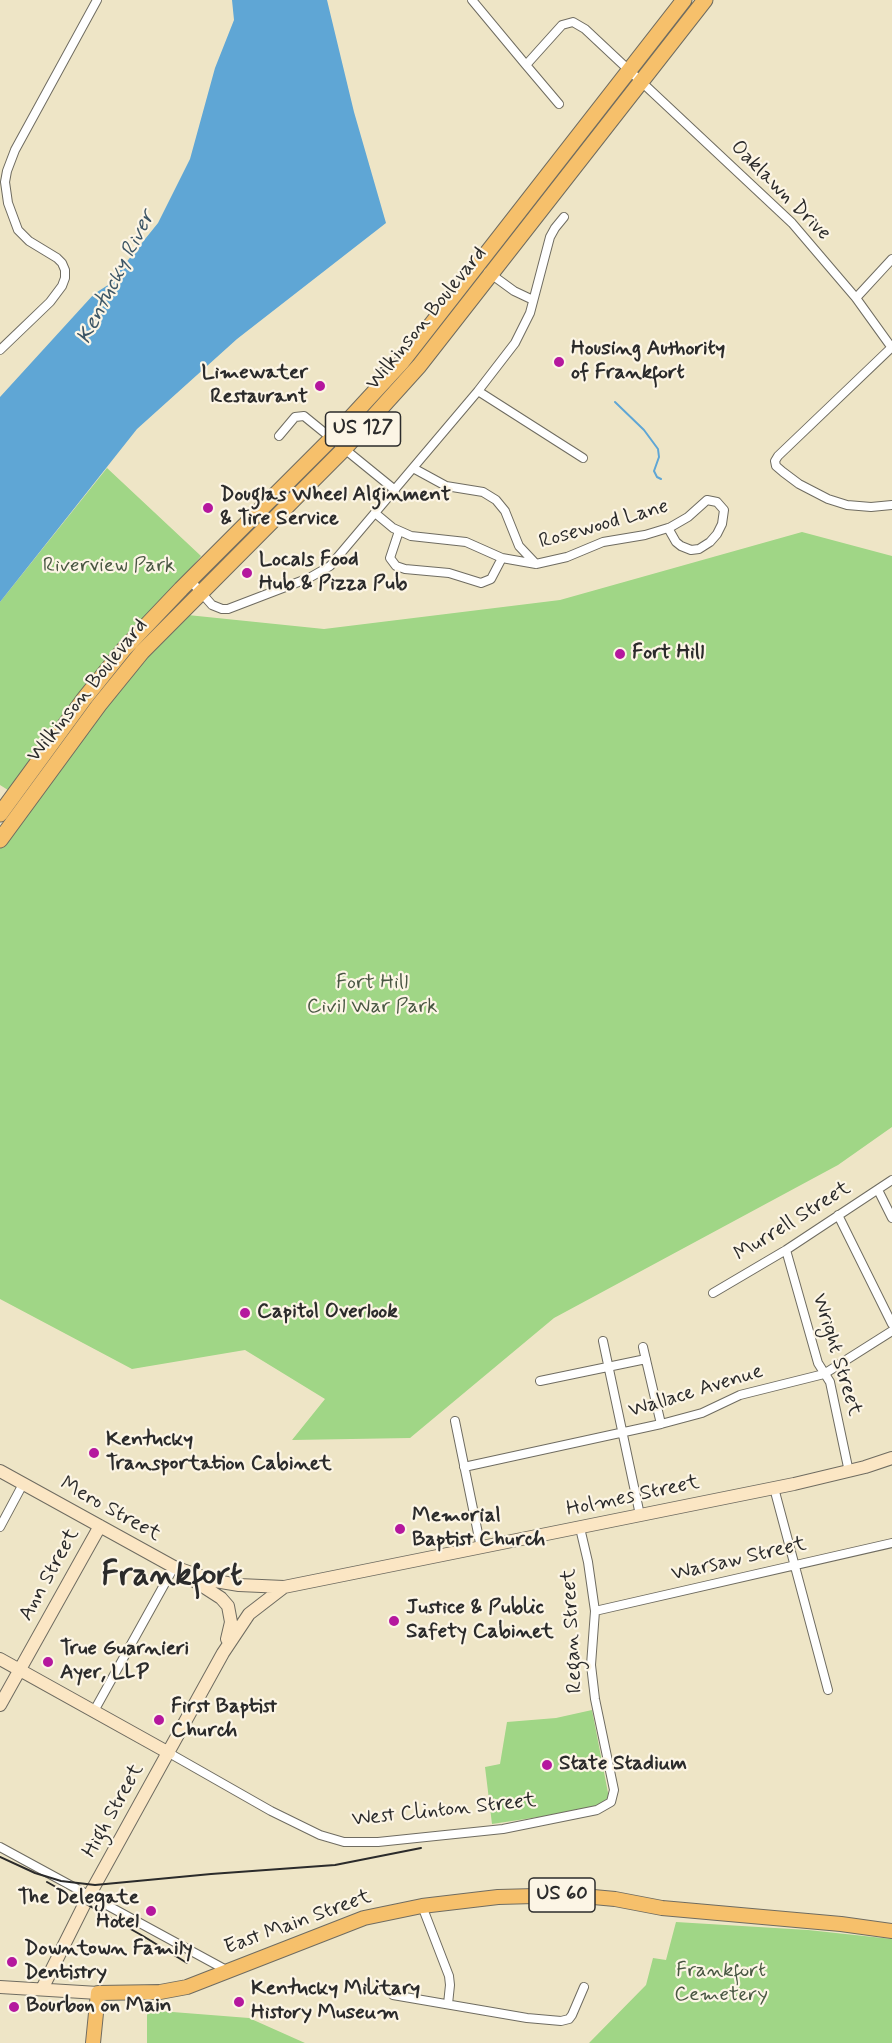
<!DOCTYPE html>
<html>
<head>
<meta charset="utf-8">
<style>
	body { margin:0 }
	canvas { display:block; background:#eee5c6 }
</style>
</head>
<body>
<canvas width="892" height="2043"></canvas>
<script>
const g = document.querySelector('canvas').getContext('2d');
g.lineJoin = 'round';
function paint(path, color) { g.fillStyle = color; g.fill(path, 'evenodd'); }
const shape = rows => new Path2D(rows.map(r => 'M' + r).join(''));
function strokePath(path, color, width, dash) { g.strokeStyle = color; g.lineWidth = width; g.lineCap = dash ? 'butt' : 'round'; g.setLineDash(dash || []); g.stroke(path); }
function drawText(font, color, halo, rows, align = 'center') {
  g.font = font + ' Mynerve,sans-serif'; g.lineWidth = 4.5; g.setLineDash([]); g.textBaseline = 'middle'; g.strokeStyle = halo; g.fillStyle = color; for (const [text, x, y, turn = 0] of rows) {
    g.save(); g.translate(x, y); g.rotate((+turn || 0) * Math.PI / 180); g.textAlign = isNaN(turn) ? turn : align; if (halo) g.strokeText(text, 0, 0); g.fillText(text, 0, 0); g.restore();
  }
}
const green = shape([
	[107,468,201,556,8,790,0,785,0,602],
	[802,532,892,556,892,1127,838,1165,554,1318,410,1438,292,1440,325,1399,245,1350,132,1369,0,1299,0,848,107,695,178,614,324,629,560,600],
	[592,1710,609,1798,596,1806,565,1813,492,1824,485,1767,500,1764,507,1722,556,1718],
	[676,1922,808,1930,892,1939,892,2043,589,2043,646,1985,653,1958,666,1960],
	[147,2010,249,2018,305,2043,147,2043]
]);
const water = shape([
	[232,0,327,0,354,112,386,223,237,339,137,429,0,602,0,397,94,294,108,285,158,223,190,159,215,68,234,20]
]);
const stream = shape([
	[615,402,644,430,658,449,659,457,654,471,657,477,661,479]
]);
const street = shape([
	[472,0,526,65,562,25,573,22,585,29,792,223,856,298,892,348],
	[526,65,559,104],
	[488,272,514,291,533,300],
	[856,298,892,259],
	[891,348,778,456,775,461,776,466,783,472,799,484,828,499,847,505,871,507,892,505],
	[0,350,50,302,62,286,65,278,65,270,62,263,57,258,29,241,18,230,8,203,5,182,7,171,15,150,97,0],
	[478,391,583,458],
	[279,436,295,417,304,416,395,490],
	[413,468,446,486,483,492,496,500,505,511,519,546,536,564],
	[375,513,393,528,411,536,466,542,502,558,536,564,567,557,603,542,645,535,655,532,668,528,669,528,688,517,707,500,717,502,724,510,722,524,717,534,710,542,699,549,691,550,681,546,676,542,668,528],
	[399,531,390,558,396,566,405,569,449,573,481,583,491,579,502,558],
	[190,580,212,605,222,609,228,609,309,578,330,566,478,391,515,343,530,313,550,237,555,228,564,217],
	[878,1190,892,1218],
	[838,1215,892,1324],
	[786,1250,818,1363,830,1382,849,1472],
	[713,1293,786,1250,892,1180],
	[603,1341,640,1515],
	[643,1347,661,1424],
	[540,1381,646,1359],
	[455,1421,481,1548],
	[464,1467,661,1424,702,1413,740,1395,824,1374,892,1331],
	[774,1488,828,1690],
	[0,1527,23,1484],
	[595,1611,892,1543],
	[94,1711,174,1567],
	[169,1753,271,1811,320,1835,344,1842,378,1842,503,1829,597,1810,611,1802,614,1790,595,1699,591,1665,595,1611,588,1562,580,1528],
	[0,1847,228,1971],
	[422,1906,449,1976,450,1985,448,2004],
	[393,1995,527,2018,561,2021,569,2019,572,2015,584,1987]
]);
const secondary = shape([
	[0,1471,174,1567,215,1581,239,1585,284,1587,794,1484,865,1467,892,1458],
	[190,1578,221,1598,228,1606,231,1622,227,1639],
	[0,1659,169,1753],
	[0,1705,100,1526],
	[0,1987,98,1993],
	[42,1989,85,1903,223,1653,249,1614,284,1587]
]);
const primary = shape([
	[93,2043,98,1993,160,1992,187,1987,364,1918,422,1906,498,1897,572,1895,615,1899,662,1908,841,1924,892,1931]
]);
const highway = shape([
	[0,814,84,699,124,649,181,589,332,438,402,362,684,0],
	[0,840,99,705,142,652,345,448,419,366,705,0]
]);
const rail = shape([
	[0,1857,35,1873,61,1881,95,1885,211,1874,335,1865,421,1848],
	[47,1882,143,1936,187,1963]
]);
const markers = [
	[559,362,6,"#b5179e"],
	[320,386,6,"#b5179e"],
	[208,508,6,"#b5179e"],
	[247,573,6,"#b5179e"],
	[620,654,6,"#b5179e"],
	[245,1313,6,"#b5179e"],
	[94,1453,6,"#b5179e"],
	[400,1529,6,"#b5179e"],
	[394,1621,6,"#b5179e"],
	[48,1662,6,"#b5179e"],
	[159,1720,6,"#b5179e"],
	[547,1765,6,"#b5179e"],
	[151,1911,6,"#b5179e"],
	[12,1962,6,"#b5179e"],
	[239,2002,6,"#b5179e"],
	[14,2007,6,"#b5179e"]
];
const shields = [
	[363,429,75],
	[562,1895,66]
];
const shieldNames = [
	["US 127",363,429],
	["US 60",562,1895]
];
const streetNames = [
	["Oaklawn Drive",780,191,45],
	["Wilkinson Boulevard",427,319,-51],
	["Rosewood Lane",604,525,-16],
	["Wilkinson Boulevard",88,691,-51],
	["Murrell Street",793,1222,-32],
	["Wright Street",836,1355,73],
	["Wallace Avenue",696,1392,-17],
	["Holmes Street",633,1497,-12],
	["Mero Street",110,1510,29],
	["Warsaw Street",739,1560,-13],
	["Ann Street",50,1575,-61],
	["Regan Street",573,1631,-93],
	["High Street",114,1811,-61],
	["West Clinton Street",444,1811,-6],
	["East Main Street",298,1923,-20]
];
const poiNames = [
	["Housing Authority",571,350],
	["of Frankfort",571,374],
	["Limewater",308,374,"right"],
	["Restaurant",308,398,"right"],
	["Douglas Wheel Alginment",220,496],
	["& Tire Service",220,520],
	["Locals Food",259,561],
	["Hub & Pizza Pub",259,585],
	["Fort Hill",632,654],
	["Capitol Overlook",257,1313],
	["Kentucky",106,1441],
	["Transportation Cabinet",106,1465],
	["Memorial",412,1517],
	["Baptist Church",412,1541],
	["Justice & Public",406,1609],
	["Safety Cabinet",406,1633],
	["True Guarnieri",60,1650],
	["Ayer, LLP",60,1674],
	["First Baptist",171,1708],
	["Church",171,1732],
	["State Stadium",559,1765],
	["The Delegate",139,1899,"right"],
	["Hotel",139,1923,"right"],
	["Downtown Family",24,1950],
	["Dentistry",24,1974],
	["Kentucky Military",251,1990],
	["History Museum",251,2014],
	["Bourbon on Main",26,2007]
];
const parkNames = [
	["Riverview Park",109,567],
	["Fort Hill",372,984],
	["Civil War Park",372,1008],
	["Frankfort",721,1972],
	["Cemetery",721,1996]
];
const waterNames = [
	["Kentucky River",117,278,-63]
];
const townNames = [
	["Frankfort",172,1577]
];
paint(green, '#a0d686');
paint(water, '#5fa6d5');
strokePath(stream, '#5fa6d5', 2);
strokePath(street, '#6f6c61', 10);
strokePath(secondary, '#6f6c61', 14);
strokePath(primary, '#6f6c61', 16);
strokePath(highway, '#6f6c61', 17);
strokePath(street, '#fff', 8);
strokePath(secondary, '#fbe6c4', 12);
strokePath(primary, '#f6c06b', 14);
strokePath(highway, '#f6c06b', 15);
strokePath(rail, '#2b2b2b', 2);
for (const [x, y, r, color] of markers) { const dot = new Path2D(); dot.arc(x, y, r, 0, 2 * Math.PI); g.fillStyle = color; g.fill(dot); strokePath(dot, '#fcf5e5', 2); }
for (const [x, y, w] of shields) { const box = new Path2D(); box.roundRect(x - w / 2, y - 17, w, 34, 4.5); g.fillStyle = '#fcf5e5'; g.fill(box); strokePath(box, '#2b2b2b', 1.5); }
drawText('bold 20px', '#2b2b2b', null, shieldNames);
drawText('21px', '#2b2b2b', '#fcf5e5', streetNames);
drawText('bold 21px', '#2b2b2b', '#fcf5e5', poiNames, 'left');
drawText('21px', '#485642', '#fcf5e5', parkNames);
drawText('italic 22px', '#3d5666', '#fcf5e5', waterNames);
drawText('bold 33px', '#2b2b2b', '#fcf5e5', townNames);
</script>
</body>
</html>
